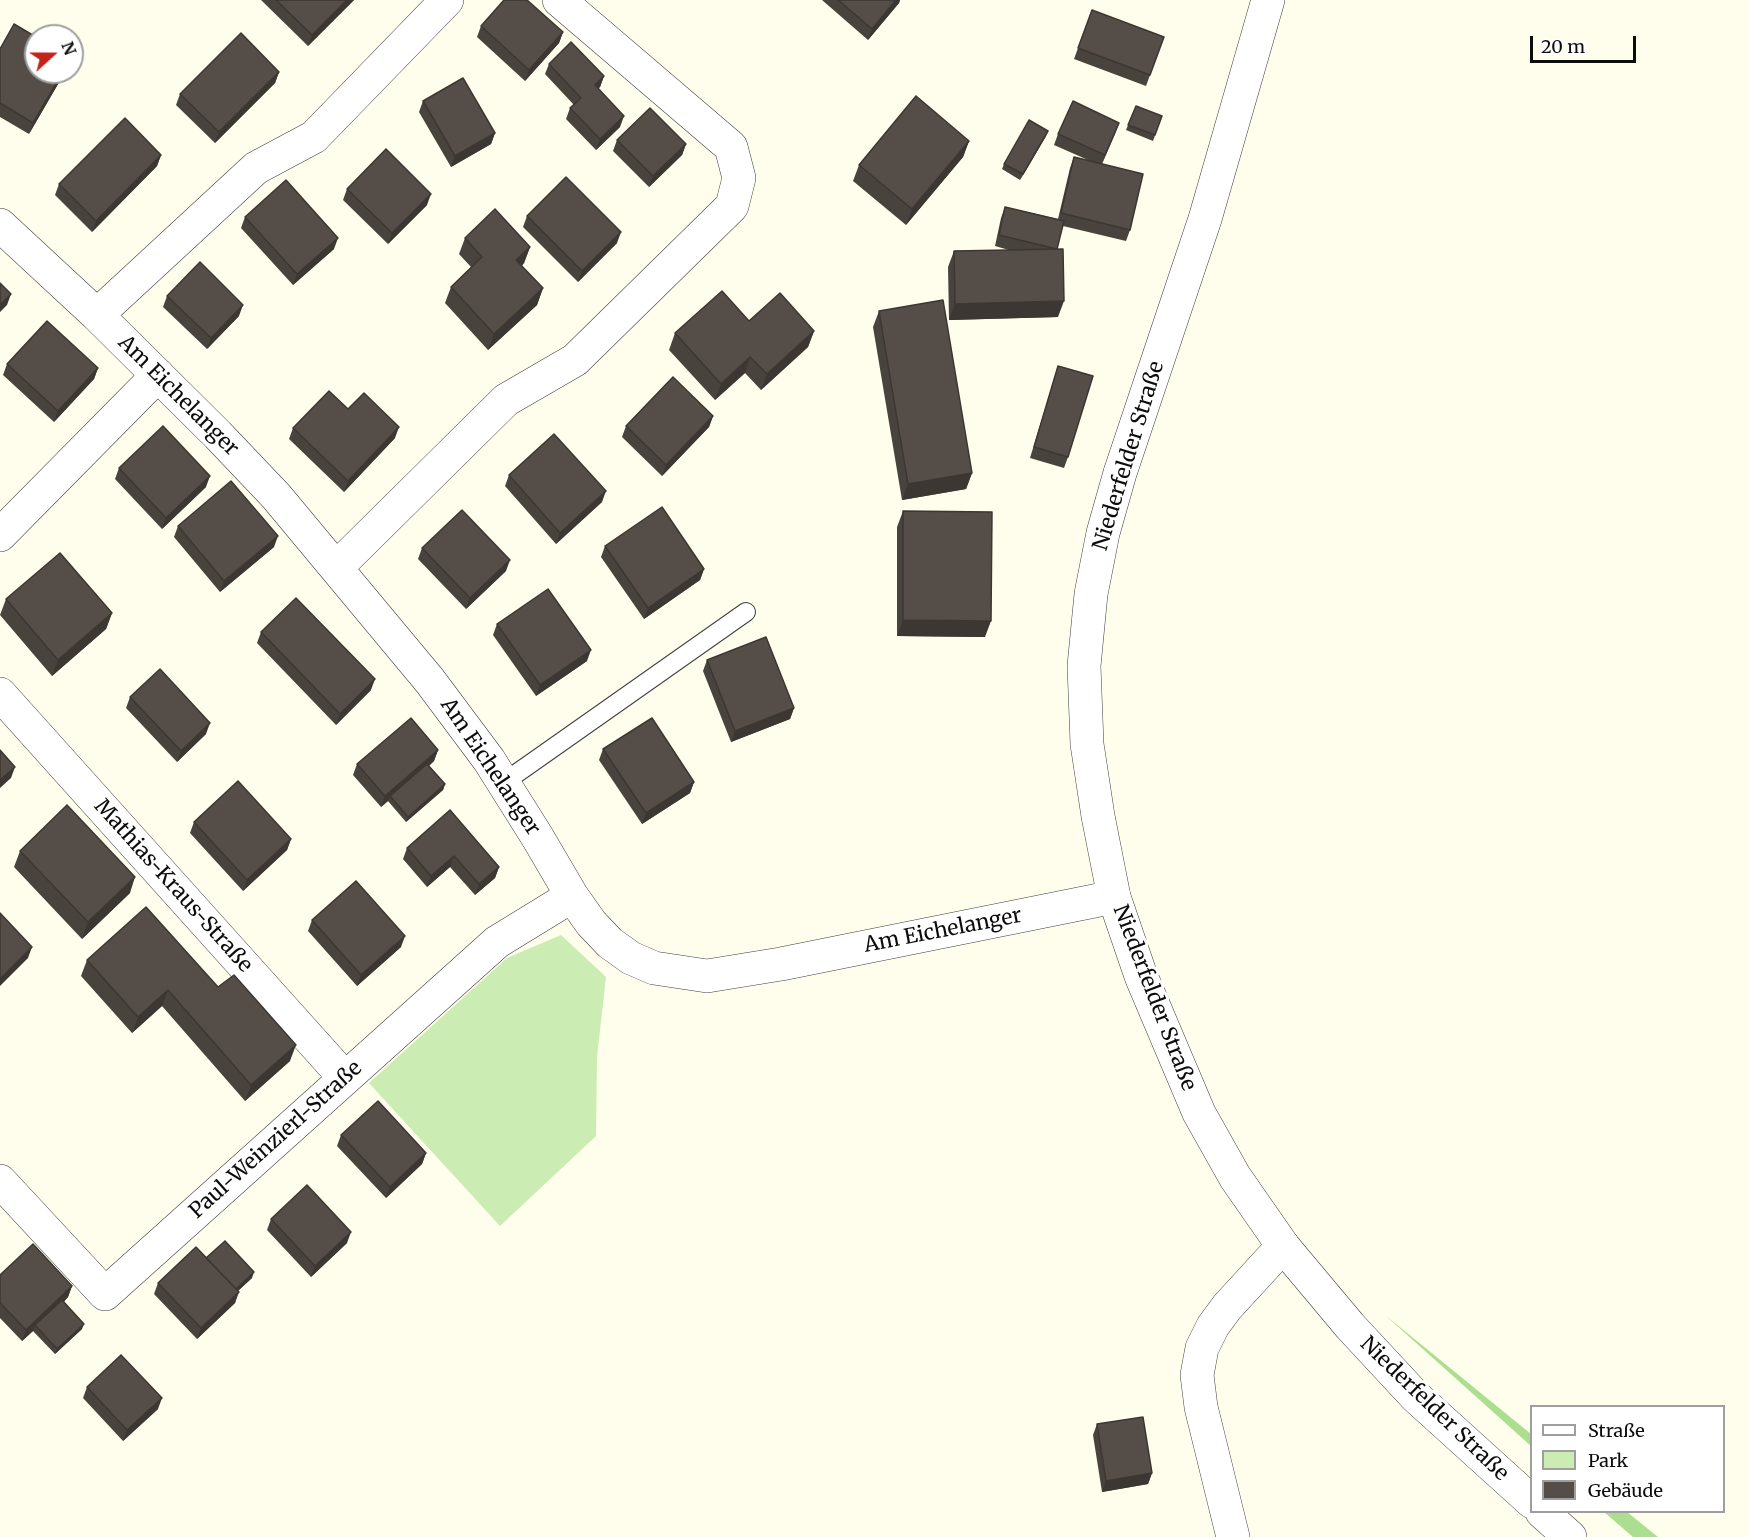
<!DOCTYPE html>
<html>
<head>
<meta charset="utf-8">
<style>
	body { margin:0 }
	#map { position:relative; width:1749px; height:1537px; overflow:hidden; background:#fffdeb; font-family:Merriweather,serif }
	canvas { display:block }
	.legend { position:absolute; left:1530px; top:1405px; width:195px; height:108px; box-sizing:border-box; background:#fff; border:2px solid #9e9e9e; margin:0; padding:8px 10px; list-style:none; font-size:18px; color:#0c0c0c }
	.legend li { display:flex; align-items:center; gap:12px; height:30px }
	.legend b { width:30px; border:2px solid #9e9e9e }
	.north { position:absolute; left:24px; top:24px; width:60px; height:60px; box-sizing:border-box; background:#fff; border:2px solid #9e9e9e; border-radius:50%; rotate:69deg; font-size:16px; font-weight:700; line-height:24px; text-align:center; color:#0c0c0c }
	.north::after { content:''; display:block; margin:auto; width:21px; height:27px; background:#c5221b; clip-path:polygon(50% 0,100% 100%,50% 72%,0 100%) }
	.scale { position:absolute; left:1530px; top:36px; width:106px; height:27px; box-sizing:border-box; border:3px solid #0c0c0c; border-top:0; padding-left:8px; font-size:18px; line-height:21px; white-space:nowrap; color:#0c0c0c; -webkit-text-stroke:4px #fff; paint-order:stroke }
</style>
</head>
<body>
<div id="map">
<canvas width="1749" height="1537"></canvas>
<ul class="legend">
<li><b style="height:8px;background:#fff"></b>Straße</li>
<li><b style="height:16px;background:#cbecb2"></b>Park</li>
<li><b style="height:16px;background:#554e48"></b>Gebäude</li>
</ul>
<div class="north">N</div>
<div class="scale">20 m</div>
</div>
<script>
const g = document.querySelector('canvas').getContext('2d');
g.lineJoin = 'round';
function paint(path, color) { g.fillStyle = color; g.fill(path, 'evenodd'); }
const shape = rows => new Path2D(rows.map(r => 'M' + r).join(''));
function strokePath(path, color, width, dash) { g.strokeStyle = color; g.lineWidth = width; g.lineCap = dash ? 'butt' : 'round'; g.setLineDash(dash || []); g.stroke(path); }
function drawText(font, color, halo, rows, align = 'center') {
  g.font = font + ' Merriweather,serif'; g.lineWidth = 6; g.setLineDash([]); g.textBaseline = 'middle'; g.strokeStyle = halo; g.fillStyle = color; for (const [text, x, y, turn = 0] of rows) {
    g.save(); g.translate(x, y); g.rotate((+turn || 0) * Math.PI / 180); g.textAlign = isNaN(turn) ? turn : align; if (halo) g.strokeText(text, 0, 0); g.fillText(text, 0, 0); g.restore();
  }
}
const green = shape([
	[561,935,606,977,597,1056,596,1136,500,1226,369,1083,507,958]
]);
const forest = shape([
	[1385,1315,1531,1434,1531,1446],
	[1604,1512,1627,1512,1658,1537,1633,1537]
]);
const service = shape([
	[503,783,746,612]
]);
const minor = shape([
	[0,225,97,315,218,435,276,496,430,681,489,760,538,838,572,896,591,923,610,943,631,958,654,968,707,976,781,964,1114,897],
	[97,315,256,168,314,137,447,0],
	[0,535,158,375],
	[337,567,506,400,575,360,732,206,739,178,731,147,559,0],
	[0,694,345,1078],
	[0,1181,105,1294,497,942,572,896],
	[1283,1246,1350,1326,1416,1397,1532,1502],
	[1542,1512,1570,1537]
]);
const tertiary = shape([
	[1233,1537,1201,1407,1197,1375,1202,1348,1213,1326,1227,1307,1283,1246,1235,1177,1199,1113,1141,976,1114,897,1098,816,1087,744,1084,666,1091,594,1103,533,1120,473,1205,219,1268,0]
]);
const wall = shape([
	[261,0,354,0,308,46],
	[822,0,900,0,899,3,868,40],
	[1092,10,1164,37,1146,86,1074,59],
	[481,26,563,32,559,43,525,81,477,37],
	[0,49,65,72,29,134,0,117],
	[549,64,604,76,600,87,598,88,620,127,596,150,566,119,570,108,574,105,545,74],
	[279,72,275,83,215,143,176,105,180,94],
	[423,101,495,133,491,144,451,167,419,112],
	[1136,106,1162,116,1153,141,1126,130],
	[1119,123,1102,164,1130,230,1126,241,1063,226,1057,249,1058,317,949,320,948,267,954,251,1009,250,995,246,1001,218,1005,207,1058,219,1070,168,1074,157,1088,160,1054,145,1058,134],
	[1046,136,1020,180,1002,169,1004,164],
	[617,140,686,144,682,155,649,187,613,151],
	[969,141,963,157,906,225,853,181,859,165],
	[161,155,157,166,92,232,55,195,59,184],
	[347,189,427,205,388,244,343,200],
	[527,216,617,243,578,282,523,227],
	[245,217,334,249,293,285,241,228],
	[465,238,530,247,524,263,522,266,543,288,537,305,488,350,445,303,451,287,471,267,459,254],
	[167,296,239,316,207,349,163,307],
	[879,311,972,473,966,489,902,500,873,327],
	[749,321,814,331,808,347,761,390,745,373,715,400,669,350,675,333],
	[7,364,98,368,94,379,54,422,3,375],
	[1058,366,1068,457,1064,468,1030,458],
	[348,409,395,438,344,492,289,439,293,428],
	[713,416,709,427,662,476,622,437,626,426],
	[119,468,206,487,162,529,115,479],
	[509,475,602,502,556,544,505,486],
	[903,511,985,637,897,636,897,527],
	[178,526,274,547,220,592,174,537],
	[605,546,704,569,700,580,644,619,601,557],
	[422,548,506,571,466,609,418,559],
	[6,599,112,613,106,629,52,676,0,615],
	[497,624,587,661,536,696,493,635],
	[261,632,371,690,336,725,257,643],
	[707,660,794,708,790,719,731,742,703,671],
	[130,697,206,734,177,762,126,708],
	[603,749,694,782,690,793,642,824,599,760],
	[438,750,434,761,429,766,445,784,443,790,406,822,388,801,381,807,353,775,357,764],
	[450,810,499,867,495,878,475,895,450,867,427,887,403,859,407,848],
	[194,822,291,839,287,850,243,891,190,833],
	[20,851,130,893,82,939,14,867],
	[312,920,401,947,357,986,308,931],
	[87,960,218,987,290,1061,245,1101,162,1006,132,1033,81,976],
	[341,1135,426,1153,422,1164,386,1198,337,1146],
	[271,1219,347,1243,311,1277,267,1230],
	[206,1258,252,1278,238,1291,235,1303,197,1339,154,1294,158,1283],
	[0,1275,72,1286,68,1297,64,1302,82,1329,55,1354,33,1331,22,1341,0,1318],
	[87,1387,158,1409,123,1441,83,1398],
	[1097,1424,1152,1473,1148,1484,1102,1492,1093,1435]
]);
const shadedWall = shape([
	[347,0,354,0,308,46,312,35],
	[896,0,900,0,899,3,868,40,872,29],
	[563,32,559,43,525,81,529,70],
	[63,72,65,72,29,134,33,123],
	[279,72,275,83,215,143,219,132],
	[604,76,600,87,591,96,595,85],
	[624,116,620,127,596,150,600,139],
	[1119,123,1115,134,1101,166,1105,155],
	[1048,131,1046,136,1020,180,1023,174],
	[495,133,491,144,451,167,455,156],
	[969,141,963,157,906,225,912,209],
	[686,144,682,155,649,187,653,176],
	[161,155,157,166,92,232,96,221],
	[431,194,427,205,388,244,392,233],
	[621,232,617,243,578,282,582,271],
	[338,238,334,249,293,285,297,274],
	[530,247,524,263,510,276,516,260],
	[543,288,537,305,488,350,494,334],
	[11,294,7,305,0,312,0,305],
	[1064,301,1058,317,949,320,955,304],
	[243,305,239,316,207,349,211,338],
	[814,331,808,347,761,390,767,374],
	[750,357,745,373,715,400,721,384],
	[98,368,94,379,54,422,58,411],
	[713,416,709,427,662,476,666,465],
	[399,427,395,438,344,492,348,481],
	[972,473,966,489,902,500,908,484],
	[210,476,206,487,162,529,166,518],
	[606,491,602,502,556,544,560,533],
	[278,536,274,547,220,592,224,581],
	[510,560,506,571,466,609,470,598],
	[704,569,700,580,644,619,648,608],
	[112,613,106,629,52,676,58,660],
	[903,620,991,621,985,637,897,636],
	[591,650,587,661,536,696,540,685],
	[375,679,371,690,336,725,340,714],
	[794,708,790,719,731,742,735,731],
	[210,723,206,734,177,762,181,751],
	[438,750,434,761,391,798,390,796,388,801,381,807,385,796],
	[15,767,11,778,0,788,0,780],
	[694,782,690,793,642,824,646,813],
	[445,784,443,790,406,822,408,817],
	[291,839,287,850,243,891,247,880],
	[454,856,450,867,427,887,431,876],
	[499,867,495,878,475,895,479,884],
	[135,877,130,893,82,939,88,922],
	[405,936,401,947,357,986,361,975],
	[32,947,28,958,0,986,0,979],
	[168,990,162,1006,132,1033,138,1017],
	[296,1045,290,1061,245,1101,251,1085],
	[426,1153,422,1164,386,1198,390,1187],
	[351,1232,347,1243,311,1277,315,1266],
	[254,1272,252,1278,230,1298,232,1293],
	[72,1286,68,1297,37,1327,35,1325,33,1331,22,1341,26,1330],
	[239,1292,235,1303,197,1339,201,1328],
	[84,1324,82,1329,55,1354,57,1349],
	[162,1398,158,1409,123,1441,127,1430],
	[1152,1473,1148,1484,1102,1492,1106,1481]
]);
const building = shape([
	[276,0,347,0,312,35,276,0],
	[504,0,527,0,563,32,529,70,481,26,504,0],
	[838,0,896,0,872,29,838,0],
	[1092,10,1164,37,1150,75,1078,48,1092,10],
	[14,24,36,37,36,72,63,72,33,123,0,103,0,49,14,24],
	[241,33,279,72,219,132,180,94,241,33],
	[571,42,604,76,595,85,624,116,600,139,570,108,581,98,549,64,571,42],
	[463,78,495,133,455,156,423,101,463,78],
	[916,96,969,141,912,209,859,165,916,96],
	[1073,101,1119,123,1105,155,1058,134,1073,101],
	[1136,106,1162,116,1155,135,1128,125,1136,106],
	[650,108,686,144,653,176,617,140,650,108],
	[125,118,161,155,96,221,59,184,125,118],
	[1029,120,1048,131,1023,174,1004,164,1029,120],
	[386,149,431,194,392,233,347,189,386,149],
	[1074,157,1143,174,1130,230,1061,213,1074,157],
	[566,177,621,232,582,271,527,216,566,177],
	[286,180,338,238,297,274,245,217,286,180],
	[1005,207,1064,221,1057,249,999,235,1005,207],
	[495,209,530,247,516,260,543,288,494,334,451,287,482,257,465,238,495,209],
	[1063,249,1064,301,955,304,954,251,1063,249],
	[200,262,243,305,211,338,167,296,200,262],
	[0,283,11,294,0,305,0,283],
	[722,291,749,321,780,293,814,331,767,374,750,357,721,384,675,333,722,291],
	[943,300,972,473,908,484,879,311,943,300],
	[47,321,98,368,58,411,7,364,47,321],
	[1058,366,1093,376,1068,457,1034,447,1058,366],
	[673,377,713,416,666,465,626,426,673,377],
	[329,391,348,409,364,393,399,427,348,481,293,428,329,391],
	[163,426,210,476,166,518,119,468,163,426],
	[554,434,606,491,560,533,509,475,554,434],
	[231,481,278,536,224,581,178,526,231,481],
	[662,507,704,569,648,608,605,546,662,507],
	[462,510,510,560,470,598,422,548,462,510],
	[903,511,992,512,991,621,903,620,903,511],
	[60,553,112,613,58,660,6,599,60,553],
	[548,589,591,650,540,685,497,624,548,589],
	[296,598,375,679,340,714,261,632,296,598],
	[766,637,794,708,735,731,707,660,766,637],
	[160,669,210,723,181,751,130,697,160,669],
	[411,718,438,750,385,796,357,764,411,718],
	[652,718,694,782,646,813,603,749,652,718],
	[0,750,15,767,0,780,0,750],
	[427,764,445,784,408,817,390,796,427,764],
	[238,781,291,839,247,880,194,822,238,781],
	[67,805,135,877,88,922,20,851,67,805],
	[450,810,499,867,479,884,454,856,431,876,407,848,450,810],
	[356,881,405,936,361,975,312,920,356,881],
	[146,907,218,987,234,975,296,1045,251,1085,168,990,138,1017,87,960,146,907],
	[0,913,32,947,0,979,0,913],
	[378,1101,426,1153,390,1187,341,1135,378,1101],
	[307,1185,351,1232,315,1266,271,1219,307,1185],
	[225,1241,254,1272,236,1289,206,1258,225,1241],
	[33,1244,72,1286,26,1330,0,1303,0,1275,33,1244],
	[196,1247,239,1292,201,1328,158,1283,196,1247],
	[62,1300,84,1324,57,1349,35,1325,62,1300],
	[121,1355,162,1398,127,1430,87,1387,121,1355],
	[1143,1417,1152,1473,1106,1481,1097,1424,1143,1417]
]);
const streetNames = [
	["Am Eichelanger",178,396,45],
	["Niederfelder Straße",1129,456,-73],
	["Am Eichelanger",490,767,56],
	["Mathias-Kraus-Straße",173,886,48],
	["Am Eichelanger",943,931,-11],
	["Niederfelder Straße",1154,998,69],
	["Paul-Weinzierl-Straße",276,1140,-42],
	["Niederfelder Straße",1434,1409,44]
];
paint(green, '#cbecb2');
paint(forest, '#acde90');
strokePath(service, '#3f3f3f', 20);
strokePath(minor, '#3f3f3f', 34);
strokePath(tertiary, '#3f3f3f', 34);
strokePath(service, '#fff', 18);
strokePath(minor, '#fff', 33);
strokePath(tertiary, '#fff', 33);
paint(wall, '#49433e');
paint(shadedWall, '#3c3732');
paint(building, '#554e48');
strokePath(building, '#3c3732', 1.5);
drawText('21px', '#0c0c0c', '#fff', streetNames);
</script>
</body>
</html>
